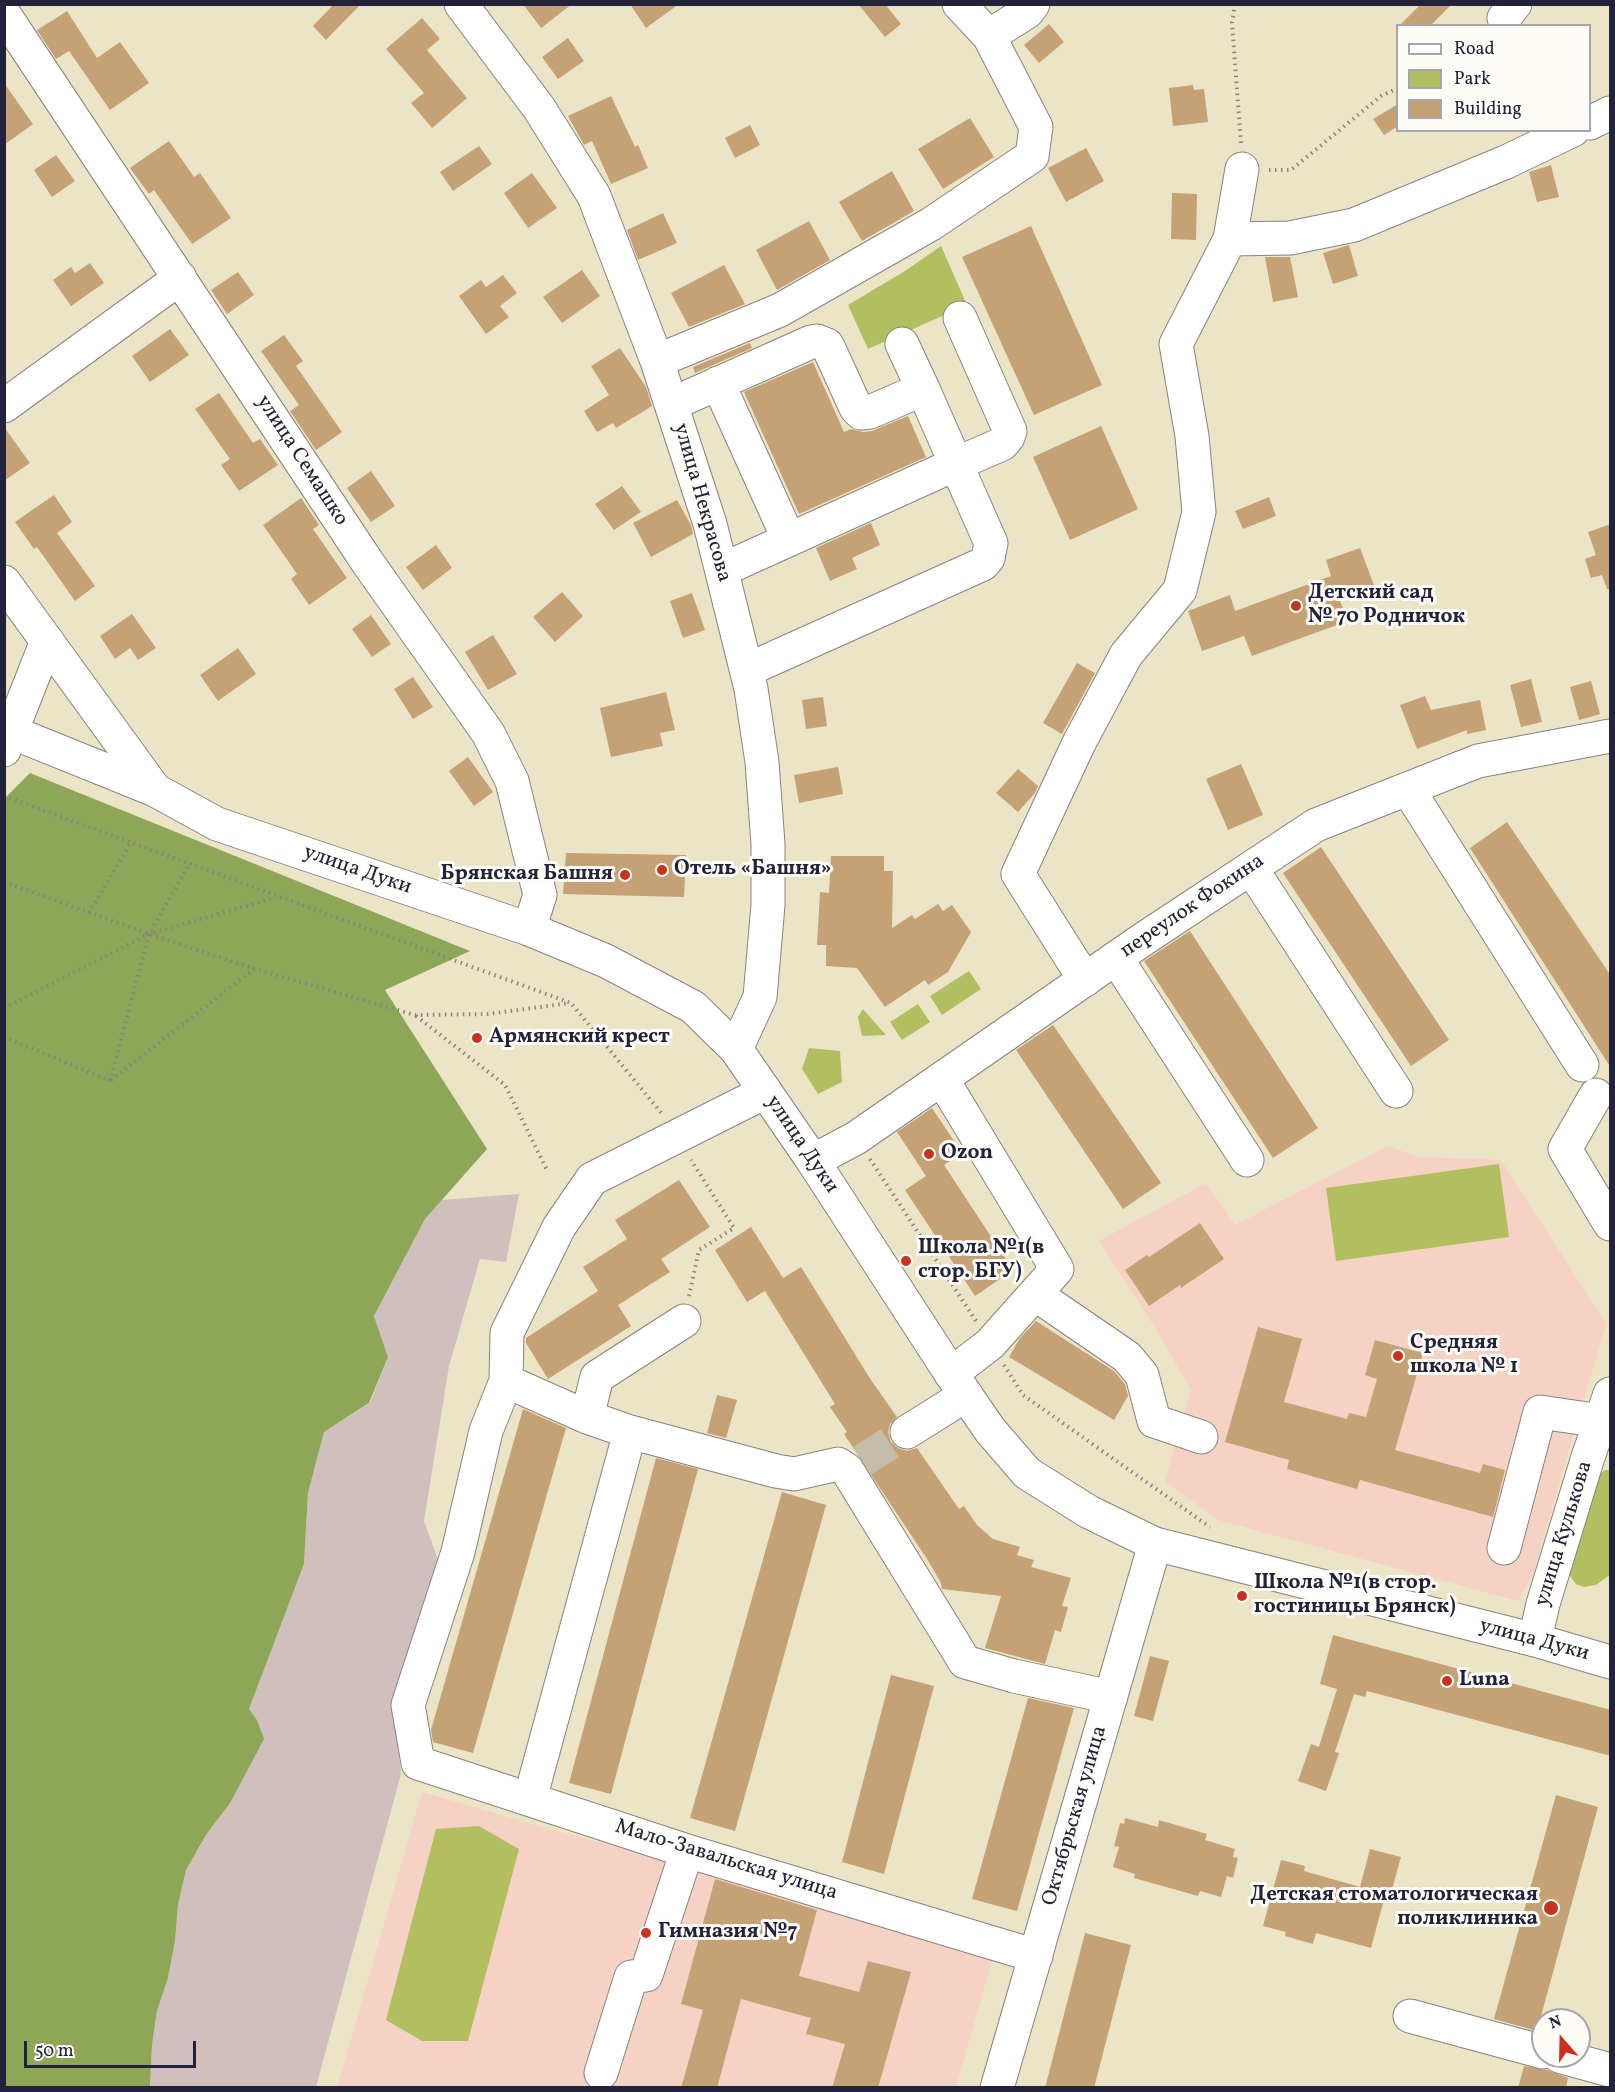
<!DOCTYPE html>
<html>
<head>
<meta charset="utf-8">
<style>
	body { margin:0 }
	#map { position:relative; width:1615px; height:2092px; overflow:hidden; background:#ece4c6; font-family:Vollkorn,serif }
	canvas { display:block }
	.frame { position:absolute; inset:0; border:6px solid #22223b; pointer-events:none }
	.legend { position:absolute; left:1396px; top:24px; width:195px; height:108px; box-sizing:border-box; background:#fdfcf7; border:2px solid #a5a5ac; margin:0; padding:8px 10px; list-style:none; font-size:18px; color:#22223b }
	.legend li { display:flex; align-items:center; gap:12px; height:30px }
	.legend b { width:30px; border:2px solid #a5a5ac }
	.north { position:absolute; left:1531px; top:2008px; width:60px; height:60px; box-sizing:border-box; background:#fdfcf7; border:2px solid #a5a5ac; border-radius:50%; rotate:340deg; font-size:16px; font-weight:700; line-height:24px; text-align:center; color:#22223b }
	.north::after { content:''; display:block; margin:auto; width:21px; height:27px; background:#c8321e; clip-path:polygon(50% 0,100% 100%,50% 72%,0 100%) }
	.scale { position:absolute; left:24px; top:2041px; width:172px; height:27px; box-sizing:border-box; border:3px solid #22223b; border-top:0; padding-left:8px; font-size:18px; line-height:21px; white-space:nowrap; color:#22223b; -webkit-text-stroke:4px #fdfcf7; paint-order:stroke }
</style>
</head>
<body>
<div id="map">
<canvas width="1615" height="2092"></canvas>
<div class="frame"></div>
<ul class="legend">
<li><b style="height:8px;background:#fff"></b>Road</li>
<li><b style="height:16px;background:#b2bf61"></b>Park</li>
<li><b style="height:16px;background:#c4a276"></b>Building</li>
</ul>
<div class="north">N</div>
<div class="scale">50 m</div>
</div>
<script>
const g = document.querySelector('canvas').getContext('2d');
g.lineJoin = 'round';
function paint(path, color) { g.fillStyle = color; g.fill(path, 'evenodd'); }
const shape = rows => new Path2D(rows.map(r => 'M' + r).join(''));
function strokePath(path, color, width, dash) { g.strokeStyle = color; g.lineWidth = width; g.lineCap = dash ? 'butt' : 'round'; g.setLineDash(dash || []); g.stroke(path); }
function drawText(font, color, halo, rows, align = 'center') {
  g.font = font + ' Vollkorn,serif'; g.lineWidth = 6; g.setLineDash([]); g.textBaseline = 'middle'; g.strokeStyle = halo; g.fillStyle = color; for (const [text, x, y, turn = 0] of rows) {
    g.save(); g.translate(x, y); g.rotate((+turn || 0) * Math.PI / 180); g.textAlign = isNaN(turn) ? turn : align; if (halo) g.strokeText(text, 0, 0); g.fillText(text, 0, 0); g.restore();
  }
}
const built = shape([
	[1388,1146,1418,1157,1501,1160,1606,1324,1533,1574,1518,1601,1218,1520,1165,1481,1191,1390,1157,1331,1099,1241,1206,1183,1235,1225],
	[422,1792,568,1834,830,1904,993,1957,956,2087,337,2088]
]);
const industrial = shape([
	[519,1194,506,1262,480,1259,449,1366,424,1521,440,1565,393,1700,401,1774,316,2087,150,2088,152,2045,157,2011,168,1978,175,1941,178,1905,186,1870,206,1835,230,1803,257,1720,249,1709,304,1564,308,1493,324,1432,370,1403,388,1357,374,1316,425,1219,442,1200]
]);
const green = shape([
	[941,246,967,305,868,349,848,305,905,271],
	[969,971,981,989,942,1015,930,996],
	[918,1004,930,1022,902,1040,890,1022],
	[863,1009,886,1035,862,1036,858,1017],
	[809,1048,840,1051,842,1082,818,1094,802,1069],
	[1499,1164,1509,1237,1336,1261,1326,1188],
	[1605,1470,1610,1470,1610,1575,1596,1585,1584,1587,1576,1584,1570,1576,1568,1564,1597,1476],
	[479,1826,519,1849,468,2041,422,2041,386,2020,436,1829]
]);
const forest = shape([
	[30,773,470,951,385,990,487,1149,425,1219,374,1316,388,1357,369,1403,324,1432,308,1493,304,1564,249,1709,257,1720,264,1739,230,1803,206,1835,186,1870,178,1905,175,1941,168,1978,157,2011,152,2045,150,2087,5,2087,4,799]
]);
const building = shape([
	[334,4,361,4,326,40,313,26],
	[523,4,572,4,541,28],
	[630,4,679,4,646,28],
	[858,4,885,4,901,24,885,37],
	[1421,4,1452,4,1430,26,1399,26],
	[67,11,97,58,120,42,149,83,110,110,69,51,56,59,37,30],
	[422,18,440,39,427,50,467,98,432,128,411,103,424,93,386,49],
	[1049,24,1064,42,1039,63,1024,45],
	[568,38,584,61,558,79,542,57],
	[4,83,33,124,4,145],
	[1193,85,1194,90,1204,89,1208,122,1173,126,1169,88],
	[611,96,635,147,638,145,648,168,611,184,592,141,584,145,568,116],
	[1398,104,1398,126,1384,135,1373,119],
	[970,118,994,157,943,189,918,149],
	[750,125,760,145,735,158,725,138],
	[169,141,194,177,200,173,231,218,192,244,154,190,149,194,130,168],
	[479,146,492,164,453,191,440,172],
	[1086,148,1104,181,1066,202,1048,168],
	[56,155,75,181,52,197,34,170],
	[1551,165,1559,197,1537,202,1529,172],
	[892,171,914,211,862,241,839,202],
	[532,173,557,208,528,228,504,193],
	[1172,193,1197,194,1196,240,1171,239],
	[663,213,677,243,638,260,627,230],
	[809,221,830,260,777,290,756,250],
	[1031,226,1102,385,1034,415,962,257],
	[1349,245,1358,276,1333,284,1323,253],
	[1265,257,1290,257,1298,297,1273,302],
	[90,263,104,283,71,306,53,280,71,267,75,273],
	[724,265,745,304,689,327,671,293],
	[582,270,600,296,562,323,543,297],
	[238,272,254,295,227,314,211,290],
	[503,275,517,293,500,306,509,317,486,334,459,296,481,280,486,287],
	[170,329,189,355,150,382,132,356],
	[284,335,303,361,296,366,342,432,316,450,290,411,299,405,261,351],
	[750,343,752,348,695,373,693,367],
	[620,348,646,387,652,406,616,428,613,423,597,432,584,411,609,395,591,366],
	[813,362,844,432,851,429,863,432,872,431,908,416,926,457,799,514,744,392],
	[219,393,253,443,260,439,278,465,239,491,221,465,230,459,195,409],
	[1101,426,1138,509,1070,540,1033,457],
	[4,427,30,463,4,481],
	[371,471,395,506,371,522,347,488],
	[622,486,641,512,614,530,595,504],
	[54,495,72,522,57,533,95,586,75,601,37,547,34,549,15,522],
	[1269,497,1276,516,1243,529,1235,511],
	[301,498,319,525,313,529,347,578,309,605,291,579,297,574,263,525],
	[677,500,691,525,693,534,651,557,633,523],
	[871,523,880,545,852,558,857,569,830,581,816,548],
	[1611,524,1611,589,1607,589,1602,575,1591,578,1585,559,1596,555,1588,532],
	[436,545,452,568,423,590,406,567],
	[1360,548,1375,588,1340,601,1348,621,1252,656,1244,636,1202,651,1188,611,1230,595,1235,611,1331,576,1326,560],
	[562,592,583,616,555,642,533,617],
	[692,593,705,630,683,638,670,601],
	[132,614,156,648,138,660,130,648,115,659,100,636],
	[371,615,391,644,372,657,352,629],
	[493,635,517,674,488,690,465,652],
	[238,648,256,674,218,701,200,675],
	[1077,663,1095,673,1062,734,1043,723],
	[413,677,433,707,413,719,394,689],
	[1531,679,1542,722,1521,727,1510,685],
	[1591,681,1600,714,1579,720,1570,687],
	[666,692,675,730,660,733,663,746,611,757,600,708],
	[1425,696,1431,710,1480,700,1486,730,1467,734,1467,730,1417,749,1400,705],
	[823,697,827,726,806,729,802,700],
	[468,757,493,792,474,806,449,771],
	[1241,764,1263,815,1228,830,1206,779],
	[838,767,843,794,799,803,794,775],
	[1018,769,1038,786,1035,793,1018,812,996,793],
	[1507,822,1611,976,1611,1068,1470,848],
	[1321,847,1449,1040,1411,1066,1283,873],
	[566,853,686,855,684,897,563,894],
	[831,856,884,856,884,871,893,871,892,928,912,915,915,919,938,904,943,911,952,905,971,932,948,972,928,985,925,980,885,1007,857,968,826,966,826,945,817,945,820,892,829,893],
	[1190,931,1318,1128,1273,1158,1144,961],
	[1053,1025,1161,1183,1123,1209,1016,1050],
	[932,1108,962,1153,944,1165,1013,1270,975,1296,905,1190,926,1176,897,1132],
	[679,1180,710,1227,661,1259,670,1272,618,1305,631,1326,548,1379,526,1343,526,1338,598,1291,583,1267,627,1239,615,1220],
	[1200,1223,1224,1259,1181,1288,1180,1285,1149,1306,1125,1270,1147,1255,1149,1257],
	[751,1227,783,1278,801,1267,871,1380,897,1417,890,1424,888,1432,891,1442,898,1448,907,1451,917,1448,959,1509,964,1506,977,1525,993,1539,1020,1547,1017,1555,1034,1560,1031,1567,1071,1578,1062,1606,1068,1607,1061,1632,1055,1630,1045,1664,985,1648,1001,1596,942,1589,941,1583,927,1559,844,1434,847,1432,830,1407,835,1404,765,1291,747,1302,715,1250],
	[1036,1321,1114,1371,1125,1384,1128,1396,1114,1420,1009,1357,1020,1338],
	[1258,1327,1302,1339,1284,1402,1347,1419,1349,1413,1366,1417,1377,1379,1365,1375,1375,1340,1423,1353,1395,1450,1480,1473,1483,1464,1505,1470,1493,1517,1360,1480,1357,1489,1287,1469,1289,1460,1225,1442],
	[717,1395,737,1400,726,1438,707,1433],
	[523,1409,566,1428,473,1753,433,1742,431,1730],
	[656,1458,698,1469,611,1794,569,1783],
	[782,1492,826,1505,735,1831,690,1818],
	[1333,1635,1611,1710,1611,1756,1367,1691,1365,1697,1354,1694,1335,1752,1339,1753,1326,1791,1298,1781,1311,1744,1319,1747,1337,1689,1320,1684],
	[1150,1656,1169,1661,1153,1721,1134,1716],
	[891,1675,934,1686,884,1874,842,1862],
	[1028,1698,1074,1708,1017,1911,972,1899],
	[1556,1795,1598,1807,1537,2031,1494,2019],
	[1125,1818,1158,1827,1159,1820,1207,1834,1205,1840,1235,1849,1233,1857,1238,1858,1233,1878,1227,1876,1221,1897,1200,1891,1198,1896,1134,1878,1135,1874,1113,1867,1119,1847,1114,1846,1120,1823,1124,1824],
	[1370,1849,1401,1857,1391,1893,1386,1892,1371,1948,1316,1933,1313,1944,1285,1936,1286,1932,1263,1926,1281,1860,1305,1866,1304,1871,1360,1887],
	[715,1879,817,1910,799,1976,859,1992,868,1961,911,1972,878,2088,832,2088,845,2044,806,2034,811,2018,741,1999,717,2088,681,2088,703,2010,681,2004],
	[1085,1933,1131,1945,1094,2088,1045,2088],
	[1524,2066,1547,2070,1568,2078,1566,2088,1518,2088]
]);
const minorTunnel = shape([
	[862,1461,907,1432]
]);
const path = shape([
	[1235,4,1232,23,1241,144],
	[1269,170,1291,170,1381,96,1398,88],
	[4,796,571,1003,663,1115],
	[4,882,149,934,255,969,415,1015,488,1014,570,1003],
	[89,913,131,842],
	[4,1008,149,934,273,898],
	[416,1016,505,1085,547,1170],
	[4,1037,110,1081],
	[111,1080,254,969],
	[110,1081,149,934,190,863],
	[870,1159,976,1321],
	[689,1296,699,1250,734,1228,691,1160],
	[1004,1365,1023,1395,1210,1527]
]);
const minor = shape([
	[461,4,539,108,594,196,657,361,710,524,751,689,762,762,768,844,768,905,760,997,736,1049],
	[4,14,368,563,488,733,512,781,540,895,529,929],
	[1504,18,1515,4],
	[989,36,1027,12,1033,4],
	[1590,123,1610,113],
	[1230,239,1290,238,1354,225,1506,162,1573,130],
	[902,344,923,389],
	[657,361,780,310,931,224,1032,156,1036,127,989,36,959,4],
	[718,383,789,540],
	[672,404,811,342,817,341,827,345,830,351,856,408,861,413,870,412,923,389,956,464,722,570],
	[4,406,180,278],
	[747,670,983,564,988,558,991,543,956,464,1002,444,1008,437,1010,431,960,318],
	[4,729,155,790],
	[4,750,47,641],
	[1408,789,1582,1065],
	[1251,868,1396,1091],
	[1116,958,1247,1160],
	[1085,980,1018,874,1079,743,1126,655,1180,590,1199,512,1192,436,1176,344,1230,239,1242,169],
	[942,1079,1057,1269,990,1344,951,1374],
	[765,1092,592,1179,559,1227,507,1333,506,1381,587,1417,630,1432,776,1471,794,1474,838,1464,847,1470,965,1662,1014,1676,1111,1697],
	[1596,1095,1565,1149,1610,1224],
	[813,1161,856,1138,1142,940,1316,825,1478,761,1610,736],
	[1035,1294,1127,1357,1142,1375,1154,1421,1201,1437],
	[506,1381,486,1431,458,1552,408,1705,418,1763,687,1851,1036,1956],
	[587,1417,597,1377,684,1321],
	[907,1432,966,1395],
	[1504,1548,1540,1412,1601,1421],
	[1535,1640,1543,1604,1588,1457,1610,1394],
	[530,1799,630,1432],
	[1410,2016,1543,2052],
	[1559,2056,1610,2070],
	[601,2073,631,1977,646,1975,687,1851],
	[997,2088,1155,1544]
]);
const major = shape([
	[4,582,155,790,217,824,529,929,606,961,693,1007,736,1049,813,1161,946,1366,990,1430,1027,1473,1089,1512,1155,1544,1535,1640,1610,1662]
]);
const markers = [
	[1296,606,6,"#c8321e"],
	[662,870,6,"#c8321e"],
	[625,875,6,"#c8321e"],
	[477,1038,6,"#c8321e"],
	[929,1154,6,"#c8321e"],
	[906,1261,6,"#c8321e"],
	[1398,1356,6,"#c8321e"],
	[1242,1596,6,"#c8321e"],
	[1447,1681,6,"#c8321e"],
	[1551,1908,8,"#c8321e"],
	[646,1933,6,"#c8321e"]
];
const streetNames = [
	["улица Семашко",301,461,57],
	["улица Некрасова",701,503,74],
	["улица Дуки",357,871,19],
	["переулок Фокина",1193,907,-34],
	["улица Дуки",801,1145,56],
	["улица Кулькова",1565,1534,-73],
	["улица Дуки",1534,1641,15],
	["Октябрьская улица",1076,1816,-74],
	["Мало-Завальская улица",726,1861,17]
];
const poiNames = [
	["Детский сад",1308,594],
	["№ 70 Родничок",1308,618],
	["Отель «Башня»",674,870],
	["Брянская Башня",613,875,"right"],
	["Армянский крест",489,1038],
	["Ozon",941,1154],
	["Школа №1(в",918,1249],
	["стор. БГУ)",918,1273],
	["Средняя",1410,1344],
	["школа № 1",1410,1368],
	["Школа №1(в стор.",1254,1584],
	["гостиницы Брянск)",1254,1608],
	["Luna",1459,1681],
	["Детская стоматологическая",1538,1896,"right"],
	["поликлиника",1538,1920,"right"],
	["Гимназия №7",658,1933]
];
paint(built, '#f5d2c3');
paint(industrial, '#d1bfbd');
paint(green, '#b2bf61');
paint(forest, '#8da657');
paint(building, '#c4a276');
strokePath(minorTunnel, '#c4bdaa', 33, [33, 16]);
strokePath(minor, '#878380', 35);
strokePath(major, '#878380', 35);
strokePath(path, '#878380', 4, [1.5, 4.5]);
strokePath(minor, '#fff', 33);
strokePath(major, '#fff', 33);
for (const [x, y, r, color] of markers) { const dot = new Path2D(); dot.arc(x, y, r, 0, 2 * Math.PI); g.fillStyle = color; g.fill(dot); strokePath(dot, '#fdfcf7', 2); }
drawText('21px', '#22223b', '#fdfcf7', streetNames);
drawText('bold 21px', '#22223b', '#fdfcf7', poiNames, 'left');
</script>
</body>
</html>
